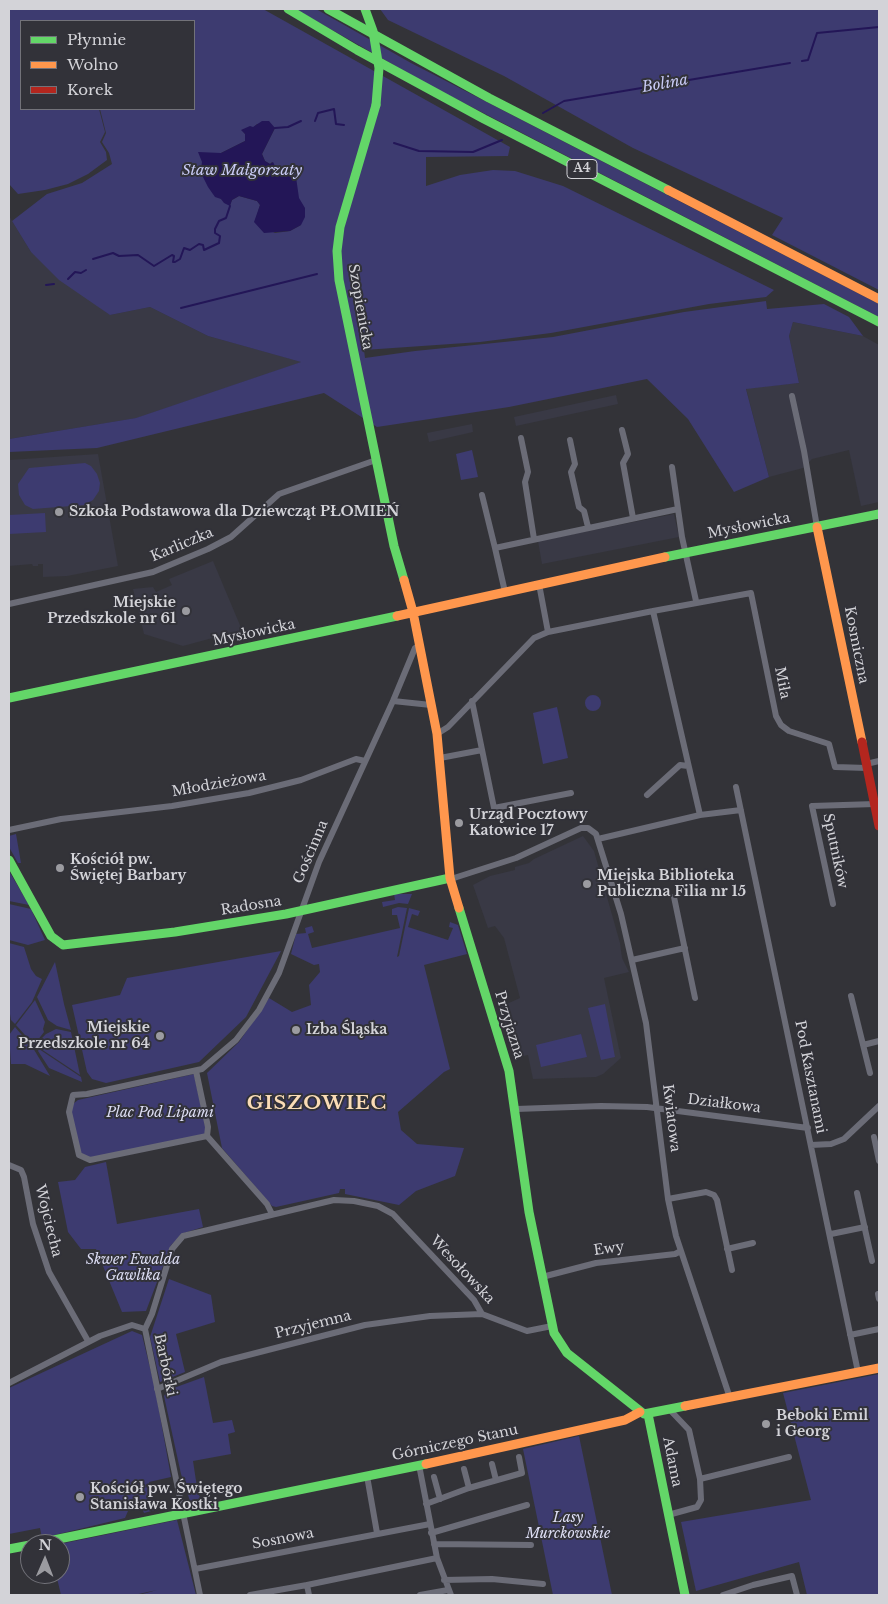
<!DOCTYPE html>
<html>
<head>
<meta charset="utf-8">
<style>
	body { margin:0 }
	#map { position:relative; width:888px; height:1604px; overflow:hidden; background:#333338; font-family:"Libre Baskerville",serif }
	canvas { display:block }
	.frame { position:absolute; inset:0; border:10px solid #d3d3d8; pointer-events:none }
	.legend { position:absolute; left:20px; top:20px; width:175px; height:90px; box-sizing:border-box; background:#323239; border:1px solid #727279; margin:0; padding:6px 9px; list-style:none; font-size:15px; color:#d3d3d8 }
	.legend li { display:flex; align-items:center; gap:10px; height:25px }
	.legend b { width:25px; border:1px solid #727279 }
	.north { position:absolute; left:20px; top:1534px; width:50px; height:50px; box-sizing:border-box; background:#323239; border:1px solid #727279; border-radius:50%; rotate:1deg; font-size:14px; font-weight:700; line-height:20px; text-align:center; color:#d3d3d8 }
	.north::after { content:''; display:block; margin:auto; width:18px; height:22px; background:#9b9ba0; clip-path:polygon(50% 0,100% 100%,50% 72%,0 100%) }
</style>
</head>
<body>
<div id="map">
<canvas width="888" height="1604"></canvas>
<div class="frame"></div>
<ul class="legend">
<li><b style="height:6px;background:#63d668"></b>Płynnie</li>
<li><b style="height:6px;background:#ff974d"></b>Wolno</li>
<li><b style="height:6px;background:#b3261e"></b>Korek</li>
</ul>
<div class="north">N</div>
</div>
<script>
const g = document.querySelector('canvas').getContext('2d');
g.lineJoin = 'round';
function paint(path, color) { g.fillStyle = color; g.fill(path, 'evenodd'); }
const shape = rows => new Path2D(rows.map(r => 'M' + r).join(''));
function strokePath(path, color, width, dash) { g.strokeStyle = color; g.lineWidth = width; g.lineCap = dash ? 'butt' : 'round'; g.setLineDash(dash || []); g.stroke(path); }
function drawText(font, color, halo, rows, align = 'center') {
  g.font = font + ' "Libre Baskerville",serif'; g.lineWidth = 4; g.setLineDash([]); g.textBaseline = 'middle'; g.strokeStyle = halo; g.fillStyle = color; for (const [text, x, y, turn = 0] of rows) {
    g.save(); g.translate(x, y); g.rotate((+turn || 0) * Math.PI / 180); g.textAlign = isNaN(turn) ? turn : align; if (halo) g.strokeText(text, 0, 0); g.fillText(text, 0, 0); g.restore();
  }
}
const built = shape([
	[9,216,31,252,110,315,150,307,208,336,302,362,137,418,9,439],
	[793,322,863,336,879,345,879,502,861,506,849,450,812,459,803,468,769,477,746,388,799,383,789,336],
	[616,395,618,404,516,426,514,417],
	[472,424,473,432,429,442,427,433],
	[98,454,118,566,67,576,43,577,43,564,38,564,38,566,33,566,32,564,9,566,9,460],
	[674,514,679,537,542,564,538,541],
	[213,561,242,630,183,646,144,634,133,589,153,587,156,592,172,585,169,579],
	[583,836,594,851,620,943,622,958,629,972,604,978,621,1058,603,1074,596,1077,533,1079,528,1055,515,1058,500,1007,520,998,504,938,495,926,488,928,473,885,490,876,515,870,515,867,529,863,534,859]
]);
const green = shape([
	[9,9,263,9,510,147,508,156,426,157,426,186,460,175,493,170,515,171,563,186,774,290,766,297,709,304,551,333,480,342,364,350,365,358,415,351,553,337,684,312,766,301,767,309,824,304,849,317,863,336,793,322,789,336,799,383,746,389,769,477,734,492,688,419,647,379,509,407,377,427,324,393,97,448,9,452,9,439,136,418,301,362,208,336,150,307,110,315,59,280,31,252,12,221,47,194,82,183,112,164,109,153,102,142,106,133,100,109,194,109,194,21,21,21,21,109,99,109,105,132,100,142,106,152,107,160,88,174,68,184,45,190,18,194,9,184],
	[257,124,275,128,262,154,265,161,270,164,272,162,277,170,291,177,301,225,290,231,275,233,255,222,260,205,257,201,239,196,232,200,230,205,221,199,201,173,202,162,209,154,221,153,245,141,245,134,242,130,253,128],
	[295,9,316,9,411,63,879,304,879,317,431,86],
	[380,9,879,9,879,290,772,235,783,218,633,148,504,76,388,20],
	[472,450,478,477,461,480,456,454],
	[85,463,91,466,97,474,100,483,99,491,93,500,84,505,33,509,25,505,19,495,18,484,29,468],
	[45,513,46,532,9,534,9,515],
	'585 703a8 8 0 1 1 16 0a8 8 0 1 1-16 0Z',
	[557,707,568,758,543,764,533,713],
	[16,834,21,863,18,863,9,847,9,836],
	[9,871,29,905,9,901],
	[394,894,412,894,408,904,399,903,383,907,382,902,395,900],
	[9,904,31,909,45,940,28,945,9,940],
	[398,907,407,908,397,957,399,956,409,908,420,911,418,916,412,914,408,927,448,940,453,928,449,927,450,922,458,925,467,954,424,965,450,1069,444,1072,398,1112,401,1130,417,1144,464,1148,455,1176,416,1191,399,1205,345,1194,345,1189,340,1189,339,1193,276,1207,272,1206,222,1148,207,1073,239,1042,269,998,292,1012,311,1005,309,985,320,972,319,964,314,965,291,954,296,934,306,933,305,928,312,926,314,932,308,934,312,948,400,928,397,915,392,915,392,909],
	[9,943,24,947,31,969,36,976,42,979,32,1002,15,1024,11,1020,9,1008],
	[281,951,246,1017,199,1062,106,1083,92,1079,87,1072,72,1005,120,995,127,978],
	[55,962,64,1004,71,1030,57,1026,48,1020,37,997],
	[35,1000,45,1022,43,1029,44,1032,34,1045,16,1025],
	[605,1004,615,1057,601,1060,588,1008],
	[15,1027,33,1048,50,1076,25,1064,11,1064,9,1035],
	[56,1029,71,1032,80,1075,35,1045,46,1034],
	[581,1034,587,1057,541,1067,536,1045],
	[39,1049,81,1077,82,1082,49,1068,38,1051],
	[194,1074,206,1130,204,1135,93,1158,86,1157,79,1151,71,1114,73,1104,78,1100],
	[106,1162,117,1224,199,1209,203,1227,184,1233,171,1245,146,1311,122,1312,96,1249,81,1249,68,1232,58,1182,75,1180,85,1167],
	[169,1279,211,1295,215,1322,176,1334,185,1372,160,1382,150,1337],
	[132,1331,142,1335,155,1388,171,1477,149,1482,155,1510,144,1513,139,1501,131,1504,125,1518,42,1538,40,1528,9,1534,9,1388],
	[879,1374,879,1595,807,1595,799,1562,696,1591,681,1522,811,1500,783,1393],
	[204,1377,213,1423,232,1420,235,1432,228,1434,231,1454,193,1461,198,1494,204,1503,191,1504,181,1474,164,1396,168,1390],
	[579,1436,612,1595,553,1595,523,1449],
	[177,1520,196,1595,139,1595,157,1590,134,1595,61,1595,56,1574,60,1574,60,1544]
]);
const water = shape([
	[262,121,269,121,275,128,262,154,265,161,270,164,273,162,277,170,291,177,296,177,299,198,305,208,305,217,301,225,290,231,264,233,254,222,260,205,257,201,239,196,232,200,230,206,224,203,221,199,215,197,208,187,201,173,202,162,198,152,221,153,245,141,245,134,241,130,250,126,253,127]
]);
const stream = shape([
	[802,61,808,60,817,33,879,27],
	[543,113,564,101,790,63],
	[315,121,318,113,334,109,336,124,344,125],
	[275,128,288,127,301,121],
	[394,143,419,151,473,152,502,140],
	[93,259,113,253,119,256,138,255,154,266,172,255,174,256,173,262,175,262,180,259,184,248,190,250,199,244,203,245,204,250,219,243,220,236,215,233,215,229,219,221,226,218,230,206],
	[68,279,75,272,81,273,86,270],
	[46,285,54,284],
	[181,308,317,274]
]);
const street = shape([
	[792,396,804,451,817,527],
	[622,430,628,454,623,463,633,518],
	[521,438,528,472,525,482,534,539],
	[570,440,575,464,571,472,579,507,584,511,588,527],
	[672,467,682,537,696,601],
	[482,495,495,548],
	[539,584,548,632],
	[505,592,495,548,678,509],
	[9,604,153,572,208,549,231,537,279,494,376,460],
	[393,701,431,705],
	[472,701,494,808,571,793],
	[437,734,448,727,534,638,548,632,653,611],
	[440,758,482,750],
	[866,764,879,761],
	[736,787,858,1372],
	[647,795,680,765,688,766],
	[700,815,653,611,751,593,776,716,781,725,789,731,829,744,835,767,867,768],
	[9,830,61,819,172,806,249,793,301,780,356,759,365,761],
	[598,839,700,815,741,810],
	[450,878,454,878,516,858,581,828,588,828,596,834,621,914,646,1023,668,1199,676,1236,730,1398],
	[674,897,695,998],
	[833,904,812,806,875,804],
	[632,960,685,948],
	[851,996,870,1073],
	[863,1045,879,1041],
	[196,1071,208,1127,207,1136,90,1160,79,1155,69,1112,73,1095,87,1094,202,1069,236,1040,259,1010,279,973,319,862,393,701,415,648,420,645],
	[516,1109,601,1106,647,1107,808,1128],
	[207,1136,267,1204,272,1214],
	[874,1137,879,1161],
	[811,1145,831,1144,844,1139,879,1106],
	[9,1165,21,1170,24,1177,33,1224,49,1272,88,1341],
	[857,1193,872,1261],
	[668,1199,706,1192,714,1195,717,1200,732,1270],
	[831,1234,865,1227],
	[727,1249,753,1243],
	[542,1277,596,1263,675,1254,681,1251],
	[878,1294,879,1299],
	[850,1335,879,1329],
	[9,1383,100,1336,132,1325,145,1329],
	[157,1389,221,1362,365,1325,430,1316,482,1314],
	[492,1464,496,1480],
	[419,1465,437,1558,451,1595],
	[464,1469,469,1488],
	[367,1476,377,1533],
	[434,1477,440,1499],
	[700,1479,789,1457],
	[426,1504,469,1488,522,1473,519,1457],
	[668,1515,697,1507,701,1500,700,1479,689,1430,670,1410],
	[431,1533,527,1505],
	[434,1544,531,1545],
	[195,1569,430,1524],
	[444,1580,492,1579,543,1584],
	[307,1585,437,1558],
	[200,1595,145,1329,152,1314,172,1249,183,1236,334,1200,354,1201,378,1206,393,1214,474,1300,482,1314,527,1331,552,1326],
	[250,1595,307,1585,309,1595],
	[420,1595,448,1590],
	[723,1595,753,1585,792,1576,797,1595]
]);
const fast = shape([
	[288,9,357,50,484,119,879,322],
	[328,9,489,98,668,190],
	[376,105,340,227,337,251,339,280,394,546,404,580],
	[665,557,879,514],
	[9,698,397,616],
	[9,860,51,936,63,945,175,932,286,914,450,878],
	[459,908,509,1071,529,1212,554,1333,567,1353,644,1414,685,1406],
	[648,1414,685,1595],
	[34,1544,426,1464],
	[9,1549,30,1545]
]);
const slow = shape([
	[668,190,879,299],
	[817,527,862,742],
	[404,580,413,612,437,734,450,878,459,908],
	[397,616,665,557],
	[685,1406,879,1368],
	[426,1464,625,1420,640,1412]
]);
const jam = shape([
	[862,742,879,826]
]);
const fastBridge = shape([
	[365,9,373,31,379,68,376,105]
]);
const markers = [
	[59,512,5,"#9b9ba0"],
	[186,611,5,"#9b9ba0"],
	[459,823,5,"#9b9ba0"],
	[60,868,5,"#9b9ba0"],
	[587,884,5,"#9b9ba0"],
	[296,1030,5,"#9b9ba0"],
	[160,1036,5,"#9b9ba0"],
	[766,1424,5,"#9b9ba0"],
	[80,1497,5,"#9b9ba0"]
];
const shields = [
	[582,169,30]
];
const shieldNames = [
	["A4",582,169]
];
const streetNames = [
	["Szopienicka",360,307,80],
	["Mysłowicka",749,526,-11],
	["Karliczka",182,545,-23],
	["Mysłowicka",254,633,-12],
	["Kosmiczna",856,645,79],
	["Miła",782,683,79],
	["Młodzieżowa",219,784,-10],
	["Sputników",835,851,78],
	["Gościnna",311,852,-67],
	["Radosna",251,906,-9],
	["Przyjazna",509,1025,73],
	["Pod Kasztanami",810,1077,79],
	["Działkowa",724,1104,7],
	["Kwiatowa",671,1118,83],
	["Wojciecha",48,1221,76],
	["Ewy",609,1249,-8],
	["Wesołowska",462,1270,47],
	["Przyjemna",313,1325,-14],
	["Barbórki",165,1365,78],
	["Górniczego Stanu",455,1443,-12],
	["Adama",672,1462,79],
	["Sosnowa",283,1539,-11]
];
const poiNames = [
	["Szkoła Podstawowa dla Dziewcząt PŁOMIEŃ",69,512],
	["Miejskie",176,603,"right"],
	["Przedszkole nr 61",176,619,"right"],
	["Urząd Pocztowy",469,815],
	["Katowice 17",469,831],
	["Kościół pw.",70,860],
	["Świętej Barbary",70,876],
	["Miejska Biblioteka",597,876],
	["Publiczna Filia nr 15",597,892],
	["Miejskie",150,1028,"right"],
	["Przedszkole nr 64",150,1044,"right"],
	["Izba Śląska",306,1030],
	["Beboki Emil",776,1416],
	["i Georg",776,1432],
	["Kościół pw. Świętego",90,1489],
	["Stanisława Kostki",90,1505]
];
const parkNames = [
	["Plac Pod Lipami",160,1113],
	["Skwer Ewalda",133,1260],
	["Gawlika",133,1276],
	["Lasy",568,1518],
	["Murckowskie",568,1534]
];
const waterNames = [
	["Bolina",665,84,-10],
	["Staw Małgorzaty",242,171]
];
const districtNames = [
	["GISZOWIEC",317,1104]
];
paint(built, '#393945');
paint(green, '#3d3b70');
paint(water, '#231657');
strokePath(stream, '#231657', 2);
strokePath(street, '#6b6c77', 6);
strokePath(fast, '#63d668', 9);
strokePath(slow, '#ff974d', 9);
strokePath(jam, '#b3261e', 9);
strokePath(fastBridge, '#63d668', 9);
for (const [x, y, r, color] of markers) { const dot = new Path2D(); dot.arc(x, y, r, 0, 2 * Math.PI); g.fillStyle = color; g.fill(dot); strokePath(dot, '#323239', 2); }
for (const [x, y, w] of shields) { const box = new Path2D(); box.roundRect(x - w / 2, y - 9.5, w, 19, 4); g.fillStyle = '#323239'; g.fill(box); strokePath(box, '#d3d3d8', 1); }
drawText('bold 12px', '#d3d3d8', null, shieldNames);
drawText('14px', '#d3d3d8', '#323239', streetNames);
drawText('bold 14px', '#d3d3d8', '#323239', poiNames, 'left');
drawText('italic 14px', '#dcddf3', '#323239', parkNames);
drawText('italic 15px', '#c9cbf6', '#323239', waterNames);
g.letterSpacing = '1px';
drawText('bold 19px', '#fadcb6', '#323239', districtNames);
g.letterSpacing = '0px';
</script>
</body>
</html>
